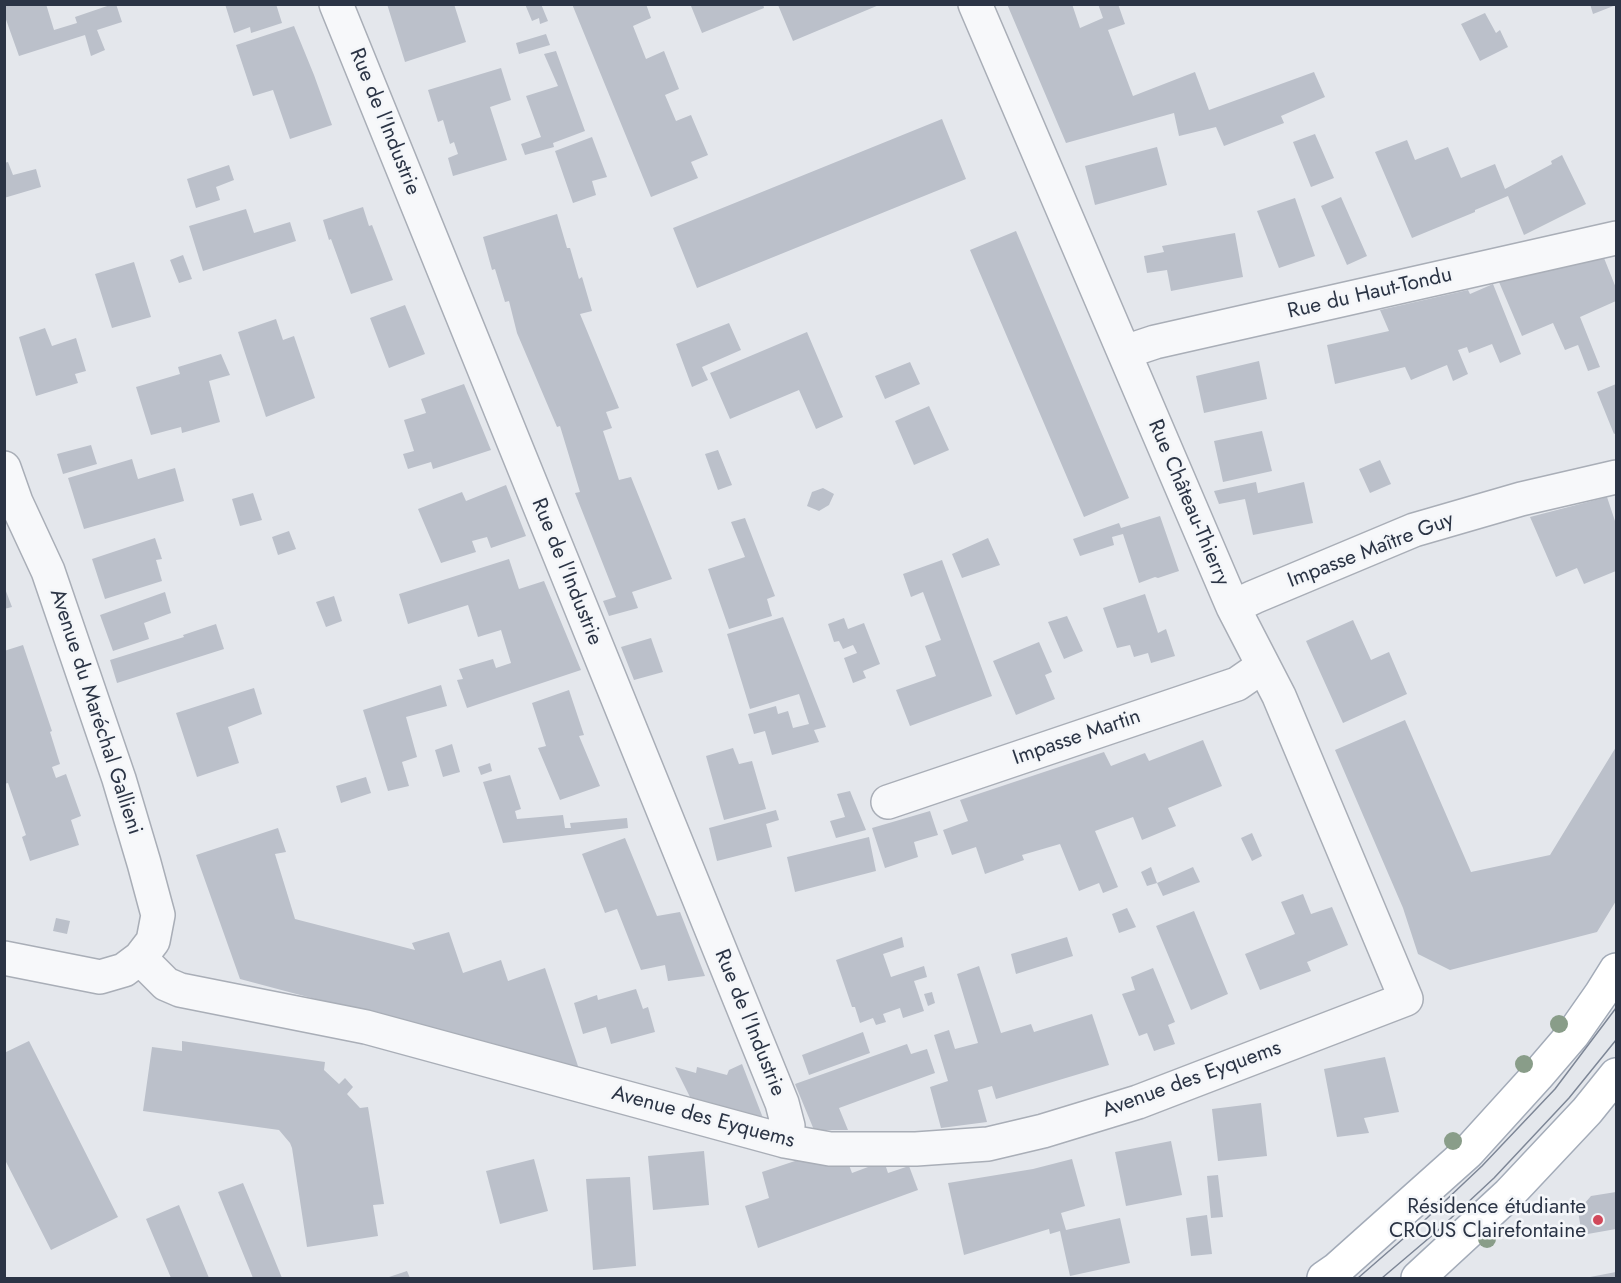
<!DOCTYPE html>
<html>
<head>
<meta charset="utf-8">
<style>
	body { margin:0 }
	#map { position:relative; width:1621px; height:1283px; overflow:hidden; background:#e4e7ec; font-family:Jost,sans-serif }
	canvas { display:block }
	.frame { position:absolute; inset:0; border:6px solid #2b3445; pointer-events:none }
</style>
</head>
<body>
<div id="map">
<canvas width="1621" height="1283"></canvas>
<div class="frame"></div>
</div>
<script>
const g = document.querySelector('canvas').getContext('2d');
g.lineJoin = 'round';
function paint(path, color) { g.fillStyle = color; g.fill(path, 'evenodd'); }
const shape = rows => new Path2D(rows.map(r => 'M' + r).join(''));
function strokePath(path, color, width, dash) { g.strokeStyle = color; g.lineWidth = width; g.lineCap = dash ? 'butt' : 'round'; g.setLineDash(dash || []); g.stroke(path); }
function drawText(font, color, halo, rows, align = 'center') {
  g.font = font + ' Jost,sans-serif'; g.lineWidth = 5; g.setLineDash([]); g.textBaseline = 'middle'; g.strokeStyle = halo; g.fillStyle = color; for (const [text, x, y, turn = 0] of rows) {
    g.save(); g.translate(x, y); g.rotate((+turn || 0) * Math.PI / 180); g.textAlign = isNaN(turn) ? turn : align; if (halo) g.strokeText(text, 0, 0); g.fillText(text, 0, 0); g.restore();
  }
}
const building = shape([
	[4,4,46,4,54,30,77,23,75,17,113,4,116,4,122,22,97,30,105,50,91,56,85,35,19,56,4,14],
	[225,4,276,4,282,23,251,33,250,27,234,33],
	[387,4,454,4,466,42,405,62],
	[525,4,541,4,548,21,540,24,539,18,532,21],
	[572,4,646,4,651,18,633,26,646,59,664,51,679,89,665,95,676,121,691,115,708,155,691,162,698,178,651,197],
	[695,4,763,4,764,8,702,33,691,6],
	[1007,4,1072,4,1080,28,1103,18,1098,4,1118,4,1125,24,1108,30,1133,96,1195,72,1209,110,1314,72,1325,97,1281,116,1284,123,1224,146,1216,127,1179,136,1174,113,1066,143],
	[1590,4,1616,4,1616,5,1593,14],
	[778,5,879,5,793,41],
	[1485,13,1496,33,1500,30,1508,47,1480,61,1461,24],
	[294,26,314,75,332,125,290,139,273,90,253,96,236,45],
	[546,34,550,45,519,54,516,43],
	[556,51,585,131,553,143,554,147,525,155,521,144,541,137,526,96,558,86,544,54],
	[501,68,511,100,490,107,507,160,453,176,448,158,458,154,454,142,450,144,443,120,438,122,428,90],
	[942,119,966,179,697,288,673,228],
	[1315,134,1334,178,1311,187,1293,142],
	[592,137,607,177,592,181,596,195,573,203,555,151],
	[1407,140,1415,160,1448,147,1461,178,1495,164,1505,189,1552,164,1551,161,1562,155,1586,204,1524,235,1508,196,1475,210,1475,212,1412,238,1375,152],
	[1157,147,1167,185,1095,205,1085,166],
	[8,162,13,175,36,169,41,187,4,198,4,163],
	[229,165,234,180,216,187,220,200,196,208,187,179],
	[1341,197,1367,256,1347,265,1321,206],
	[1295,198,1315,256,1279,268,1257,211],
	[363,207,369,226,372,225,393,280,351,294,331,239,329,240,323,220],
	[246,209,254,233,290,222,296,241,203,271,189,226],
	[557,214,567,248,570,248,579,279,582,277,592,311,580,314,619,408,606,412,612,428,603,431,619,480,631,477,672,579,632,592,638,608,609,616,603,601,616,597,575,493,580,492,560,426,557,427,517,333,509,301,505,302,495,269,492,270,483,237],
	[1016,231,1129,498,1084,517,970,250],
	[1235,233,1243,277,1171,291,1167,270,1147,273,1144,256,1164,252,1162,246],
	[183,255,192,279,179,283,170,260],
	[1604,258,1616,288,1616,301,1580,317,1600,367,1588,371,1578,345,1565,350,1553,323,1522,336,1499,282],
	[134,262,151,317,112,328,95,274],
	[1493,284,1521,354,1500,363,1492,344,1469,353,1467,347,1458,350,1468,374,1453,381,1447,365,1411,380,1405,367,1335,384,1327,345,1389,331,1380,310,1468,290,1470,294],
	[405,305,425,354,389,368,370,318],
	[276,319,283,340,294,336,315,398,266,417,238,332],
	[729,323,741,350,702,367,708,380,692,387,676,344],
	[45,328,52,346,76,338,86,371,75,374,78,383,36,396,19,337],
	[807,332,843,417,816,429,799,390,730,419,710,373],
	[221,354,230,375,209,381,220,422,182,433,181,427,151,435,136,387,180,374,178,367],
	[1259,361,1267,399,1204,413,1196,376],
	[910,362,920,384,885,399,875,376],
	[464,384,491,450,433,469,431,462,408,469,403,454,414,451,404,420,426,413,421,399],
	[1616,384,1616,433,1614,434,1597,392],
	[929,406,949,450,914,465,895,421],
	[1262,431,1272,471,1223,482,1214,441],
	[91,445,97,464,63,474,57,454],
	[718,450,732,485,718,490,705,454],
	[132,459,138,479,175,468,184,501,84,529,68,478],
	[1380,460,1391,484,1370,493,1359,469],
	[1256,482,1258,493,1304,482,1313,523,1253,535,1245,499,1219,504,1214,491],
	[506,485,526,536,491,548,487,537,472,541,476,552,441,563,418,509,462,492,466,501],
	[823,488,834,494,829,505,819,511,807,506,812,492],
	[253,493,262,520,240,526,232,499],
	[1607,497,1616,524,1616,571,1584,584,1577,568,1556,577,1530,517],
	[1160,516,1179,571,1158,578,1155,577,1139,583,1123,534,1112,537,1114,545,1080,556,1073,539,1119,523,1121,528],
	[745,518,775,596,767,599,772,616,729,629,708,569,745,557,731,522],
	[289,531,296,549,278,555,272,537],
	[155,538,162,559,156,560,162,581,105,599,92,559],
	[988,538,1000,565,962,578,952,554],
	[509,559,519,589,544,581,581,670,467,708,457,680,463,679,459,669,493,659,496,668,511,663,501,630,478,637,468,605,408,624,399,594],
	[942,560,992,696,910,726,896,690,936,676,925,646,941,640,923,592,911,597,903,574],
	[4,586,12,607,4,609],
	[165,592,171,613,144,623,149,639,113,651,100,615],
	[1145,594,1158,633,1166,629,1175,656,1151,663,1148,653,1134,657,1130,645,1117,648,1103,608],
	[334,596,342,621,326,627,316,602],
	[1067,616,1083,651,1064,659,1048,622],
	[783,617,826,727,814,730,819,742,772,755,765,731,754,734,748,714,776,706,778,714,788,711,793,728,809,724,799,694,750,709,727,634],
	[844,618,848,629,864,623,880,664,863,671,866,678,853,683,844,658,857,653,853,645,843,649,839,641,834,642,828,624],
	[1353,620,1371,660,1389,652,1407,694,1343,723,1306,641],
	[216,624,224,649,117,683,110,660,184,637,183,635],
	[651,638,663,672,634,680,621,647],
	[1039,642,1052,672,1045,675,1055,699,1016,715,993,661],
	[23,645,52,731,50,732,60,764,52,767,56,778,66,774,81,816,71,820,79,845,30,861,22,837,26,835,8,783,4,784,4,651],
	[441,685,447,706,406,717,417,757,402,762,409,786,388,791,363,710],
	[254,688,262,714,228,727,239,763,197,777,176,713],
	[569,690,584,735,579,736,600,786,560,800,538,748,546,746,532,703],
	[1405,720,1471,872,1550,855,1616,747,1616,901,1597,932,1450,970,1418,954,1403,908,1335,750],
	[1203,740,1222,786,1168,808,1176,826,1142,840,1133,817,1095,831,1118,887,1103,893,1099,883,1079,891,1060,844,1022,855,1024,860,985,874,976,847,952,855,943,830,968,821,960,800,1104,752,1111,766,1145,753,1149,761],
	[452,744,460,772,443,777,435,750],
	[733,748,739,764,752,761,766,809,724,820,706,756],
	[490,763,492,771,481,775,478,767],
	[510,775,521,809,515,811,517,819,563,815,565,828,571,828,570,823,627,818,628,828,503,843,483,782],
	[366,777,371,793,341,803,336,786],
	[850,791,866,830,836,838,830,821,845,817,837,794],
	[776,810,779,820,766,824,772,847,717,861,709,828],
	[930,811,938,835,914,842,918,857,885,868,872,828],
	[278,828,286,852,275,854,295,919,415,950,412,943,449,932,463,973,501,960,508,981,545,968,579,1069,240,979,196,855],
	[1252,833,1262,856,1252,861,1241,838],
	[869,837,876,871,795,892,787,857],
	[625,838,657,916,680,912,705,976,668,981,665,965,641,970,617,909,605,913,582,854],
	[1151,867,1157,883,1193,867,1200,882,1163,896,1157,883,1147,886,1141,872],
	[1303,894,1311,914,1332,907,1348,945,1307,962,1311,971,1260,990,1245,954,1295,934,1281,902],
	[1127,908,1136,927,1119,933,1112,914],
	[1194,911,1228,994,1191,1010,1156,926],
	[56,918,70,921,67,934,53,931],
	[902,937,904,947,883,954,891,977,924,966,927,977,914,981,924,1011,903,1018,900,1008,883,1014,886,1022,876,1025,873,1018,860,1023,855,1007,852,1007,836,960],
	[1067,937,1073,956,1016,974,1011,954],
	[979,966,1001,1033,1031,1024,1034,1032,1092,1014,1109,1065,996,1099,992,1086,978,1090,987,1122,941,1128,930,1087,948,1081,934,1035,949,1030,955,1049,978,1043,957,974],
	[1153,968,1175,1022,1168,1025,1175,1044,1154,1051,1147,1033,1139,1036,1122,994,1135,990,1131,977],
	[636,989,643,1009,648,1007,655,1032,611,1044,606,1027,583,1034,574,1003,597,995,598,1000],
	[932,992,935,1003,928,1006,924,994],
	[863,1032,870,1053,809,1075,802,1055],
	[29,1041,118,1217,51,1250,4,1158,4,1053],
	[182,1041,325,1062,324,1070,339,1084,345,1078,353,1087,347,1094,360,1108,368,1107,384,1204,373,1205,378,1236,307,1247,292,1148,290,1143,279,1130,143,1111,152,1047,182,1051],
	[907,1044,911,1054,927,1049,935,1073,839,1108,848,1130,814,1130,795,1084],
	[1385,1057,1399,1112,1364,1118,1369,1133,1337,1137,1324,1069],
	[742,1064,763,1118,691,1099,675,1067,696,1073,697,1067,727,1075,729,1070],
	[1261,1103,1267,1156,1218,1161,1212,1109],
	[1171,1141,1182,1195,1126,1206,1115,1152],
	[704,1151,709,1205,653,1210,648,1156],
	[534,1159,548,1211,500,1224,486,1171],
	[1072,1159,1085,1206,1061,1213,1066,1230,1120,1218,1130,1263,1070,1276,1060,1231,1050,1234,1049,1229,964,1255,948,1183,1033,1169],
	[798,1160,849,1165,852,1173,884,1161,888,1173,909,1166,918,1190,758,1248,745,1206,769,1198,762,1172],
	[1218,1175,1223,1217,1211,1218,1207,1176],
	[630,1177,636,1266,593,1270,586,1179],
	[243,1183,271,1251,282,1278,253,1278,218,1192],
	[1616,1192,1616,1229,1582,1235,1578,1211,1591,1196],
	[179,1205,209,1278,171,1278,146,1219],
	[1207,1215,1212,1254,1191,1256,1186,1218],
	[407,1271,410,1278,386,1278],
	[1616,1272,1616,1278,1590,1278,1590,1277]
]);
const minor = shape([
	[336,4,782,1103,788,1126,785,1141],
	[1125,352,1155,342,1616,238],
	[4,468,16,502,48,571,119,779,144,863,158,915,153,941,140,958,124,970,100,977,4,958],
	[1233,607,1254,597,1414,530,1521,499,1616,477],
	[888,802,1237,684,1263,666],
	[140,958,166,984,180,990,366,1027,785,1141,830,1149,916,1149,988,1144,1043,1131,1138,1102,1406,999,1279,696,1233,607,975,4]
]);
const major = shape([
	[1324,1278,1337,1269,1468,1152,1537,1076,1573,1034,1601,994,1616,970],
	[1418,1278,1509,1194,1587,1111,1616,1075]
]);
const tram = shape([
	[1358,1278,1427,1218,1482,1166,1555,1089,1616,1008],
	[1382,1278,1435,1233,1494,1178,1569,1098,1616,1040]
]);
const trees = [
	[1559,1024],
	[1524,1064],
	[1453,1141],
	[1487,1239]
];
const markers = [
	[1598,1220,6,"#d1495b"]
];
const streetNames = [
	["Rue de l'Industrie",384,122,68],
	["Rue du Haut-Tondu",1370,294,-13],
	["Rue Château-Thierry",1188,503,67],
	["Impasse Maître Guy",1371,551,-21],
	["Rue de l'Industrie",566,572,68],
	["Avenue du Maréchal Gallieni",95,712,72],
	["Impasse Martin",1077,738,-19],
	["Rue de l'Industrie",749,1023,68],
	["Avenue des Eyquems",1192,1080,-20],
	["Avenue des Eyquems",703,1118,15]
];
const poiNames = [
	["Résidence étudiante",1586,1208],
	["CROUS Clairefontaine",1586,1232]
];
paint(building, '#bbc0ca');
strokePath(minor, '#a9aeb7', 36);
strokePath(major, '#a3abb8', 36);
strokePath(minor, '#f7f8fa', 33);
strokePath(major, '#fff', 33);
strokePath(tram, '#7d8696', 1.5);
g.fillStyle = '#899d89';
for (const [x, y] of trees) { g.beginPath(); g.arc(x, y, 9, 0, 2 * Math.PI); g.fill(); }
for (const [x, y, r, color] of markers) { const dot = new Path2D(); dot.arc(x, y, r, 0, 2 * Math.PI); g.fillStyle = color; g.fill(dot); strokePath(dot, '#f4f6f9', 2); }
drawText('21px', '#2b3445', '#f4f6f9', streetNames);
drawText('21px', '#2b3445', '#f4f6f9', poiNames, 'right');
</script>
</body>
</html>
